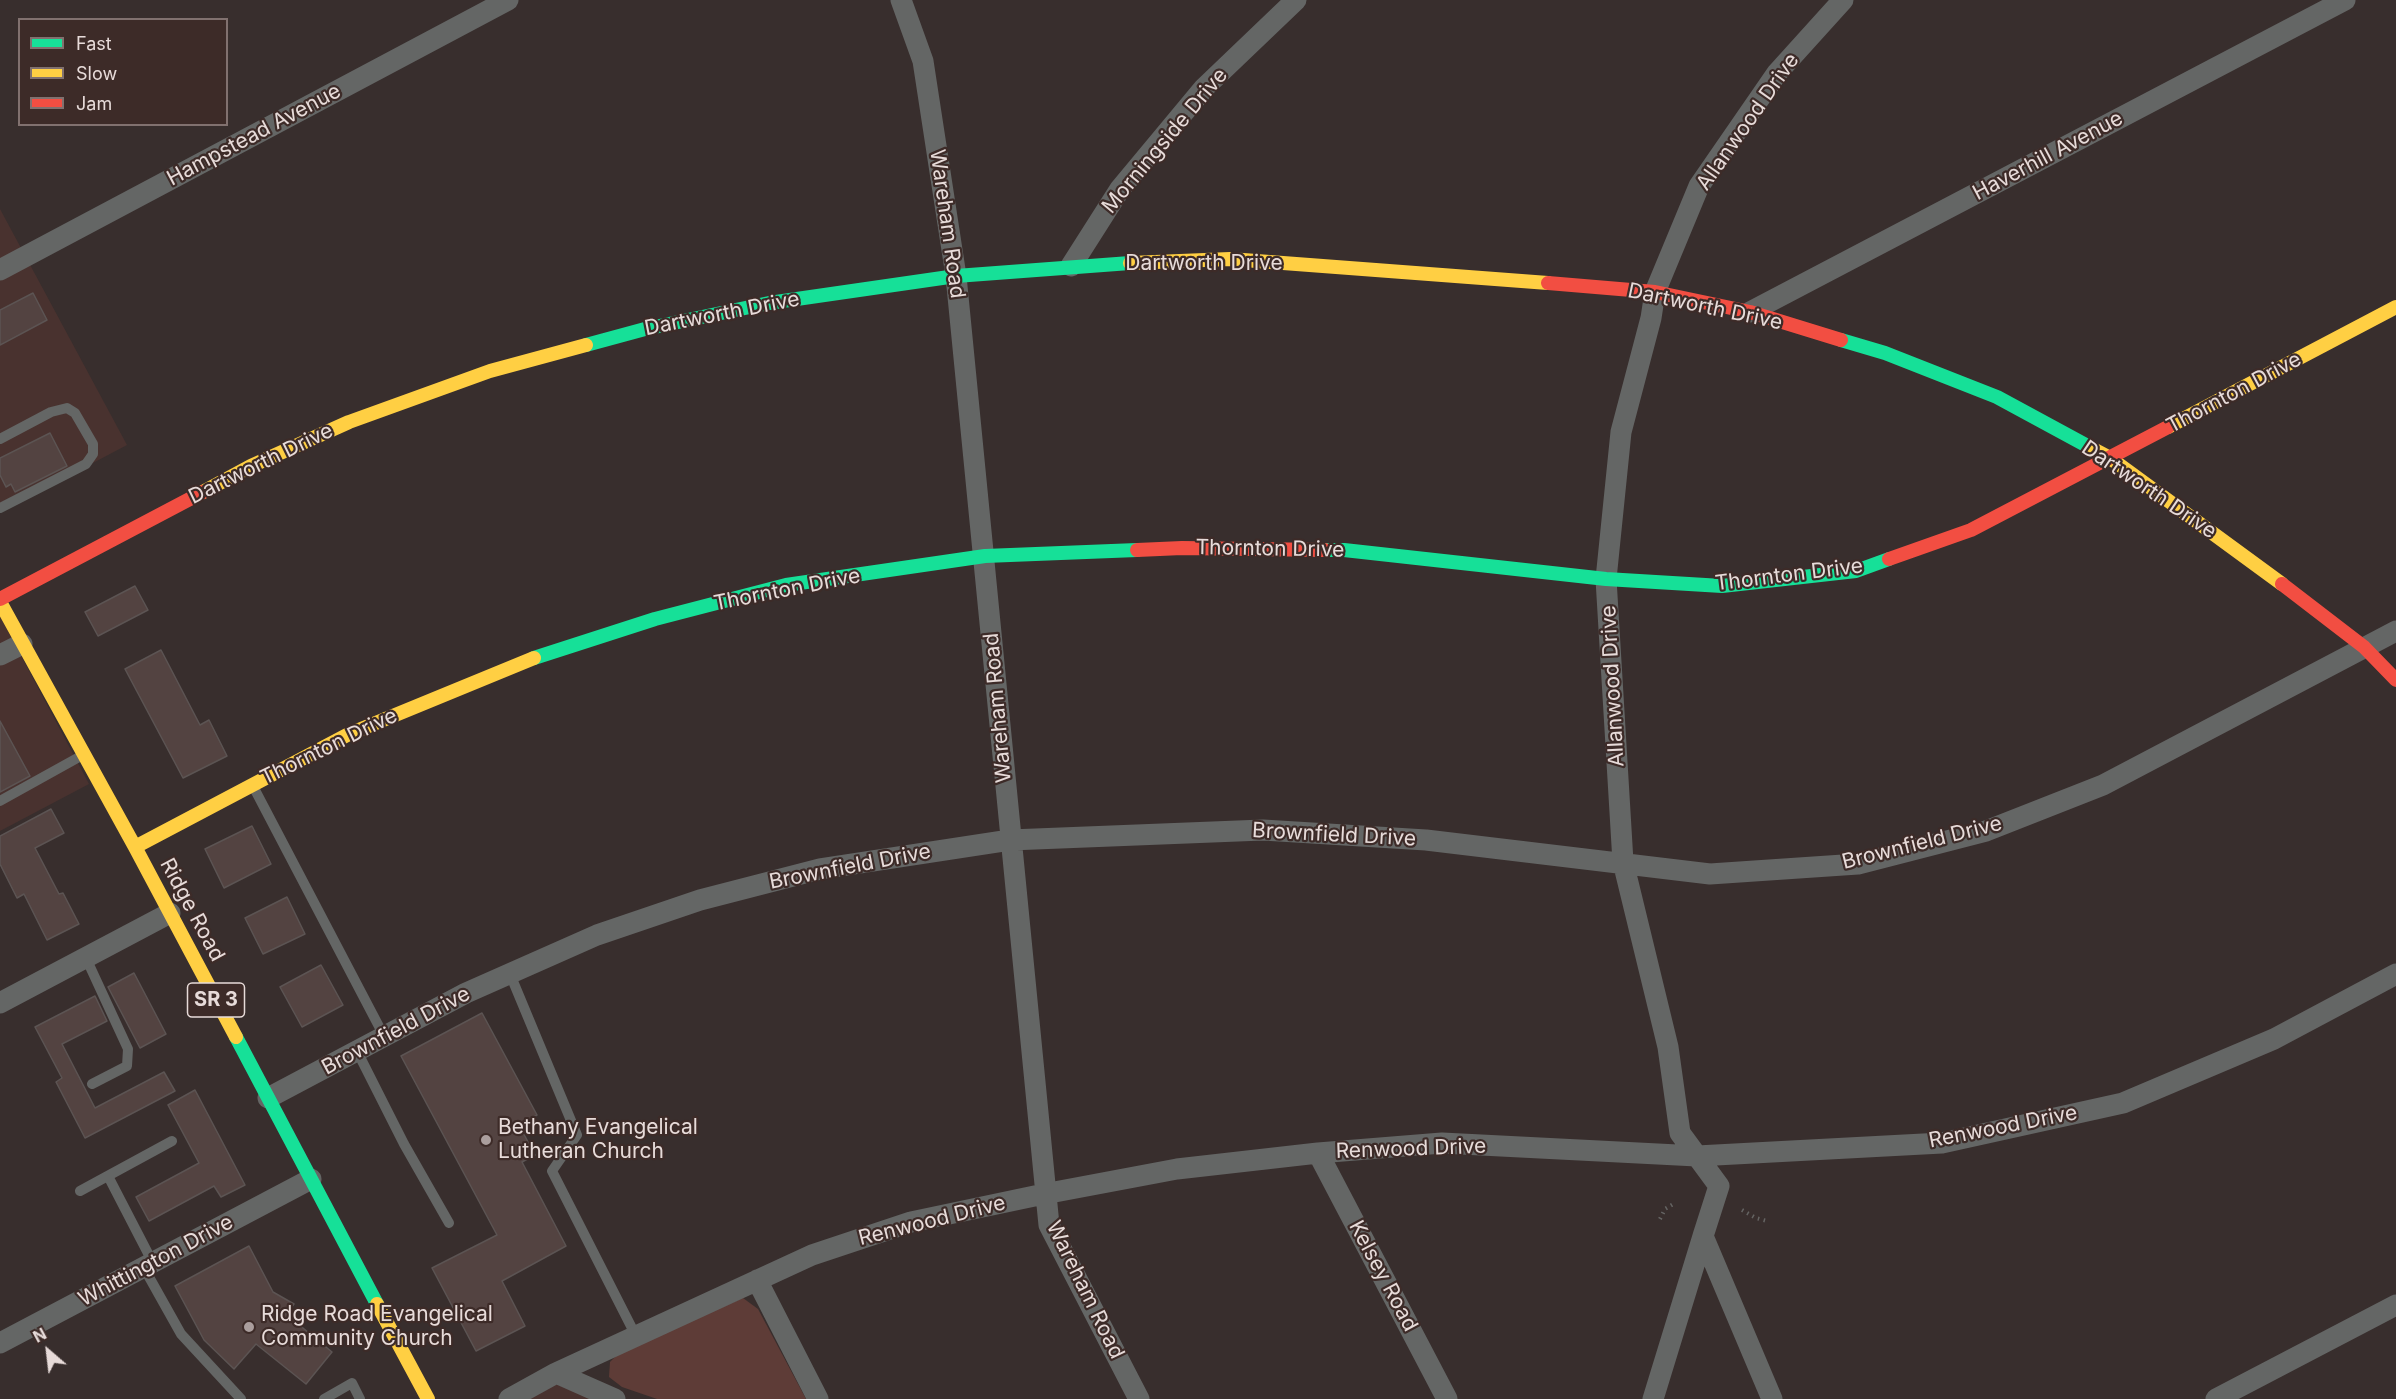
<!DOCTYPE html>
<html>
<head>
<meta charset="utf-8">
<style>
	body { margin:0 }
	#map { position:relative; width:2396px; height:1399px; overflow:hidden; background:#382e2d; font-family:Inter,sans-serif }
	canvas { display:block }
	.legend { position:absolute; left:18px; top:18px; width:210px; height:108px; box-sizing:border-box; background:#3d2b28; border:2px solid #81716f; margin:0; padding:8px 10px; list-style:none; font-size:18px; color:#e7dbd9 }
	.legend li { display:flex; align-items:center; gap:12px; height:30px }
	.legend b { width:30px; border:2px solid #81716f }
	.north { position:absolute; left:18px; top:1321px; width:60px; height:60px; -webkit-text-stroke:4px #3d2b28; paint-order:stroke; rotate:332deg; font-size:16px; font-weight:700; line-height:24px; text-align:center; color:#e7dbd9 }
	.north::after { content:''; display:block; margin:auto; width:21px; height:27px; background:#e7dbd9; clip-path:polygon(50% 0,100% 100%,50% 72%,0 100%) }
</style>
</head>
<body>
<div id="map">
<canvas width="2396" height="1399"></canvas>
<ul class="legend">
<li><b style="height:8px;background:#16e098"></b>Fast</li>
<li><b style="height:8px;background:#ffcf43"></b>Slow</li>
<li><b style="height:8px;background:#f24e42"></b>Jam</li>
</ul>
<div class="north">N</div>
</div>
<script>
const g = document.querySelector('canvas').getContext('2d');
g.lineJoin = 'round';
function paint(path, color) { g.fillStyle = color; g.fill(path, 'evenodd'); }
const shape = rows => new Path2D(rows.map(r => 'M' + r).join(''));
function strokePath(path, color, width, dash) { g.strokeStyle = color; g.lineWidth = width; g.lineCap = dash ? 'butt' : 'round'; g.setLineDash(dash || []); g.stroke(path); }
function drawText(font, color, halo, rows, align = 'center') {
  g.font = font + ' Inter,sans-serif'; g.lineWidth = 4.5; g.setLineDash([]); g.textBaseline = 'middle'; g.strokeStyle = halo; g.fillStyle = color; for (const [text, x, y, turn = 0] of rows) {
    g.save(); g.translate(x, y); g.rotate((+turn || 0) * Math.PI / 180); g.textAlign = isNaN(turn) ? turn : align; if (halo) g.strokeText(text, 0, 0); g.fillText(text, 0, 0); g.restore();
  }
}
const built = shape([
	[0,209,127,445,0,512],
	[0,616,89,784,0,831],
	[556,1384,593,1399,526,1399]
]);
const green = shape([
	[743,1298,758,1309,806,1399,657,1399,622,1387,609,1377,610,1362,621,1351]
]);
const building = shape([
	[33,293,47,320,0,345,0,310,33,293],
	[50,433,67,466,15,492,11,484,6,487,0,475,0,458,50,433],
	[135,586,148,610,98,636,85,612,135,586],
	[161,650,200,725,209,720,227,756,183,778,125,669,161,650],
	[0,721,30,776,0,792,0,721],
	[51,809,64,833,35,848,59,894,63,893,79,924,47,940,24,894,17,898,0,864,0,836,51,809],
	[252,826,271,864,224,888,205,849,252,826],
	[287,897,305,934,263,954,245,918,287,897],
	[321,965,343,1005,302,1027,280,987,321,965],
	[134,973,166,1034,140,1048,108,987,134,973],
	[95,996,107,1021,62,1044,95,1108,164,1072,175,1091,85,1138,56,1082,62,1078,35,1027,95,996],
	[482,1013,537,1115,519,1125,535,1155,522,1162,566,1246,502,1281,525,1326,476,1351,432,1268,497,1235,401,1056,482,1013],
	[195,1090,245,1185,221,1197,214,1186,149,1221,136,1197,199,1163,168,1105,195,1090],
	[249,1246,273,1292,294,1304,286,1314,332,1352,306,1384,256,1344,234,1369,204,1340,175,1286,249,1246]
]);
const path = shape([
	[1742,1210,1756,1218,1767,1221],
	[1660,1219,1665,1209,1675,1203]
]);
const lane = shape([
	[0,439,51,412,67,408,75,413,93,444,93,454,86,464,0,508],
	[254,788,384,1036],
	[0,801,81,756],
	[86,958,128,1049,127,1066,92,1084],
	[510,974,577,1135,552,1171,636,1336],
	[357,1051,404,1144,449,1223],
	[108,1176,153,1263],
	[80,1191,172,1141],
	[144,1268,181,1334,241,1399],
	[324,1399,352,1383,360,1399]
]);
const street = shape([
	[901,0,923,61,956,276,1049,1225,1139,1399],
	[1071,266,1120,189,1204,88,1296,0],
	[0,270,508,0],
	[1750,312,2345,0],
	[0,655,22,644],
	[0,1003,170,913],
	[268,1098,466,993,597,935,700,900,820,869,1010,840,1263,830,1426,840,1710,874,1858,864,1986,831,2103,785,2396,631],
	[1318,1153,1447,1399],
	[757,1280,818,1399],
	[0,1343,311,1179],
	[556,1373,615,1399],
	[509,1399,556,1373,812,1255,911,1222,1044,1194,1177,1169,1318,1153,1442,1143,1697,1156,1942,1143,2123,1103,2274,1039,2396,974],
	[1653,1399,1703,1236],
	[1772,1399,1703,1236,1719,1186,1680,1133,1668,1047,1623,862,1606,579,1621,432,1651,318,1655,292,1699,186,1777,73,1843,0],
	[2216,1399,2396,1305]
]);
const fast = shape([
	[1841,340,1885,353,1997,397,2093,449],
	[586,345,645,329,769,303,956,276,1130,263],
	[1325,550,1344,550,1606,579,1722,586,1856,571,1889,559],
	[534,658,655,619,786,585,985,556,1137,550],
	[236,1037,377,1304]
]);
const slow = shape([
	[1130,263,1230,259,1548,283],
	[2168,427,2396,307],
	[2093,449,2110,458,2282,584],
	[203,492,251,466,349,422,490,371,586,345],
	[0,602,135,847,236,1037],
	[135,847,349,734,534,658],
	[377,1304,428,1399]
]);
const jam = shape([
	[1548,283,1655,292,1750,312,1841,340],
	[1137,550,1182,548,1325,550],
	[1889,559,1971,530,2168,427],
	[2282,584,2364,647,2396,680],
	[0,599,203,492]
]);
const markers = [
	[486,1140,6,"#aa9e9d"],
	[249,1327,6,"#aa9e9d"]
];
const shields = [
	[216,1000,57]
];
const shieldNames = [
	["SR 3",216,1000]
];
const streetNames = [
	["Allanwood Drive",1748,122,-55],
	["Hampstead Avenue",254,135,-28],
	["Morningside Drive",1165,141,-50],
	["Haverhill Avenue",2048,156,-28],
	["Wareham Road",947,224,82],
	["Dartworth Drive",1204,264],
	["Dartworth Drive",1705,307,12],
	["Dartworth Drive",722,314,-11],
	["Thornton Drive",2234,393,-28],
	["Dartworth Drive",261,464,-26],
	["Dartworth Drive",2149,490,34],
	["Thornton Drive",1270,549,1],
	["Thornton Drive",1789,575,-7],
	["Thornton Drive",787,590,-11],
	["Allanwood Drive",1613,686,-93],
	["Wareham Road",998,708,-95],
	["Thornton Drive",329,747,-26],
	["Brownfield Drive",1334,835,3],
	["Brownfield Drive",1922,843,-14],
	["Brownfield Drive",850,867,-11],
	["Ridge Road",192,910,62],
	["Brownfield Drive",396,1031,-28],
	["Renwood Drive",2003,1127,-11],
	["Renwood Drive",1411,1149,-2],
	["Renwood Drive",932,1221,-14],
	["Whittington Drive",156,1261,-28],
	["Kelsey Road",1383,1276,62],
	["Wareham Road",1085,1290,64]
];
const poiNames = [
	["Bethany Evangelical",498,1128],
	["Lutheran Church",498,1152],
	["Ridge Road Evangelical",261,1315],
	["Community Church",261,1339]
];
paint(built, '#49322f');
paint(green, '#5e3c37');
paint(building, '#534341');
strokePath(building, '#5c5453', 1.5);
strokePath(path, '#656463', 4, [1.5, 4.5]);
strokePath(lane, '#646665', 10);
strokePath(street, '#646665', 21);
strokePath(fast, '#16e098', 14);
strokePath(slow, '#ffcf43', 14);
strokePath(jam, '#f24e42', 14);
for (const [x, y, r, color] of markers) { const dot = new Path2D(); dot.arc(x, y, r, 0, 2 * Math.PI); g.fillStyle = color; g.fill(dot); strokePath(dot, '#3d2b28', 2); }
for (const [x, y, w] of shields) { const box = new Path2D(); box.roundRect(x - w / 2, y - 17, w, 34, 4.5); g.fillStyle = '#3d2b28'; g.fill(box); strokePath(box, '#e7dbd9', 1.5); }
drawText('bold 20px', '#e7dbd9', null, shieldNames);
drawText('21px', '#e7dbd9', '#3d2b28', streetNames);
drawText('21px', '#e7dbd9', '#3d2b28', poiNames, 'left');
</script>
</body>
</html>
